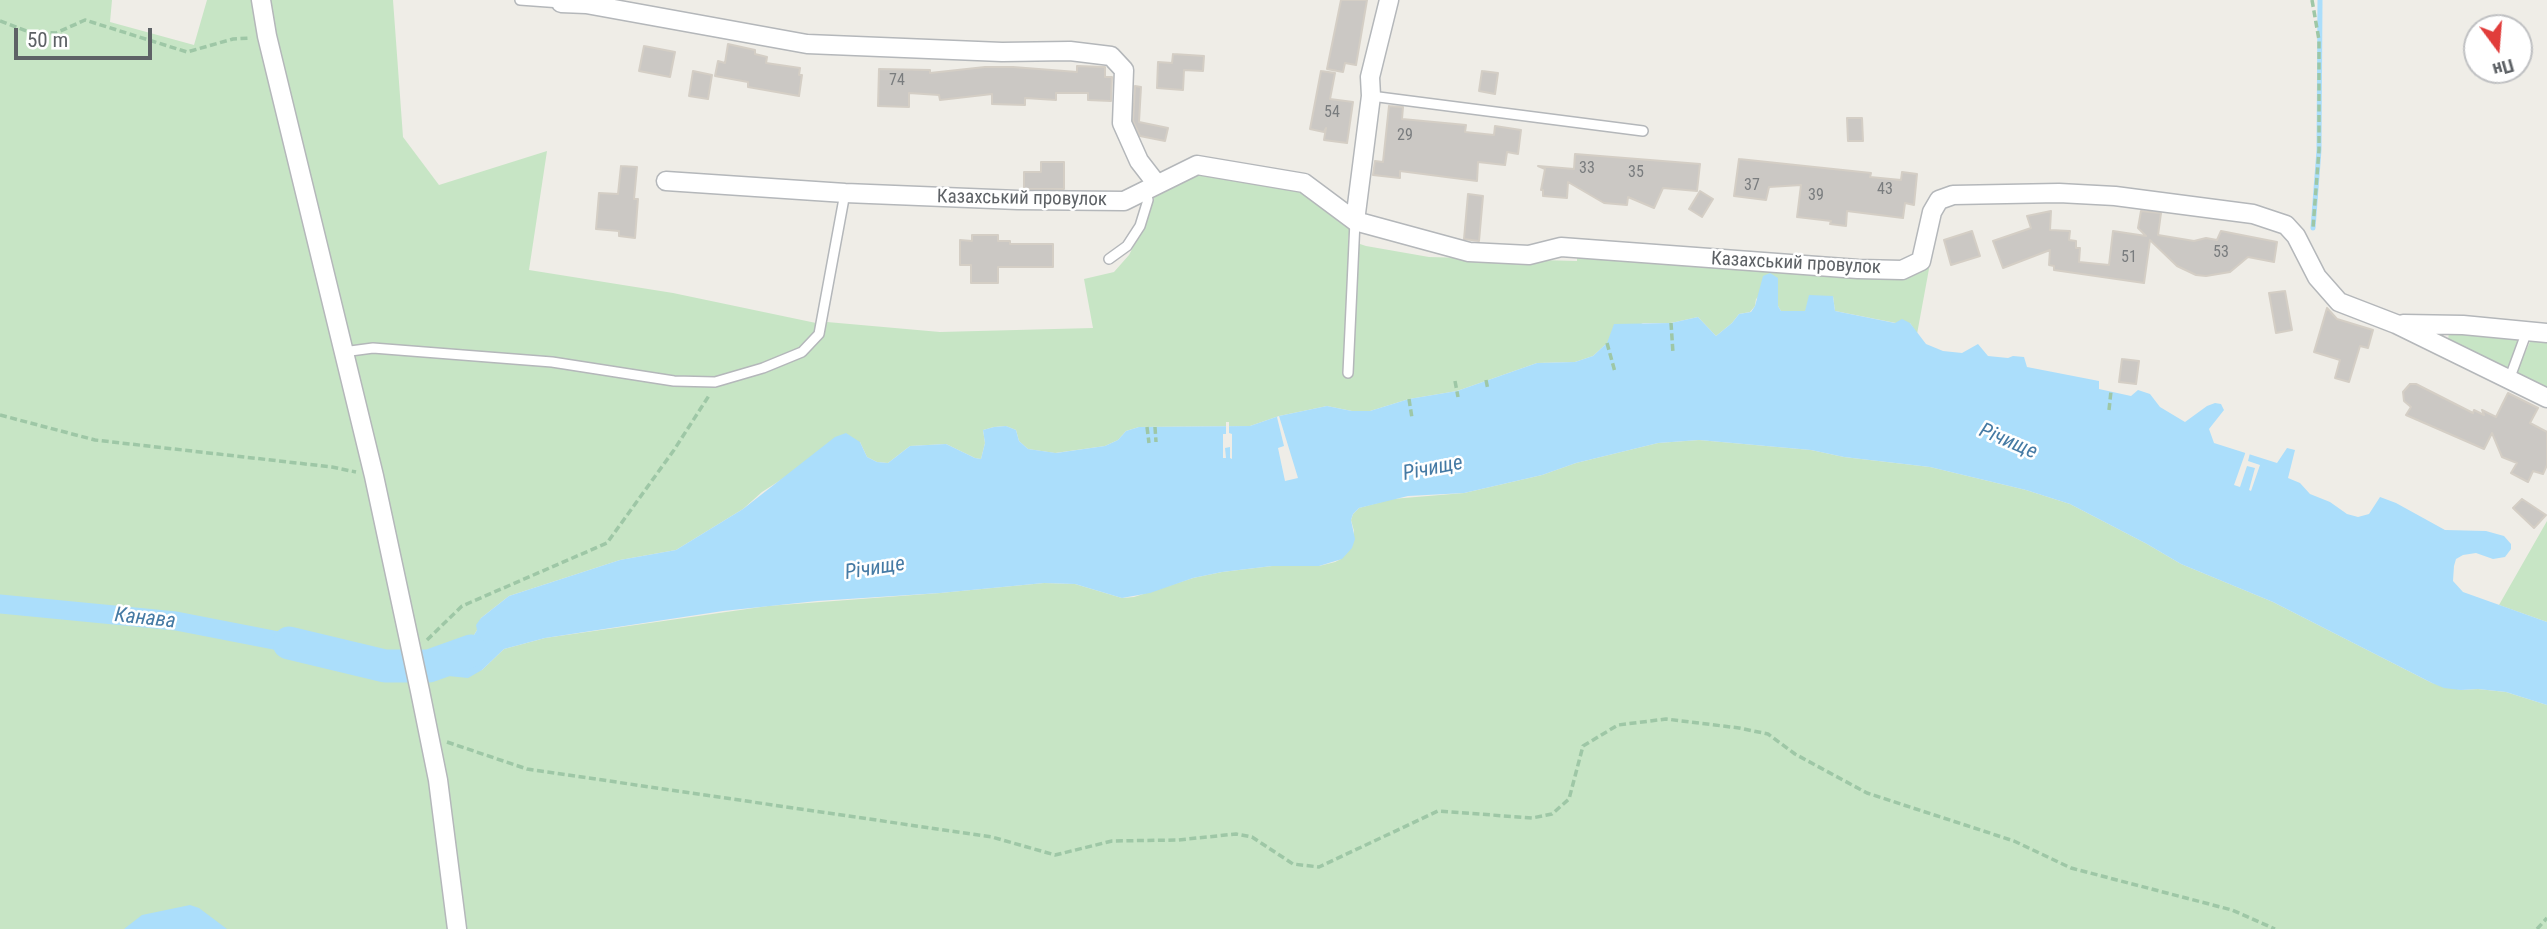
<!DOCTYPE html>
<html>
<head>
<meta charset="utf-8">
<style>
	body { margin:0 }
	#map { position:relative; width:2547px; height:929px; overflow:hidden; background:#efede7; font-family:"Roboto Condensed",sans-serif }
	canvas { display:block }
	.north { position:absolute; left:2463px; top:14px; width:70px; height:70px; box-sizing:border-box; background:#fff; border:2px solid #bfc0c2; border-radius:50%; rotate:164deg; font-size:19px; font-weight:700; line-height:28px; text-align:center; color:#5e6266 }
	.north::after { content:''; display:block; margin:auto; width:24px; height:32px; background:#e13d3b; clip-path:polygon(50% 0,100% 100%,50% 72%,0 100%) }
	.scale { position:absolute; left:14px; top:28px; width:138px; height:32px; box-sizing:border-box; border:4px solid #5e6266; border-top:0; padding-left:9px; font-size:21px; line-height:24px; white-space:nowrap; color:#5e6266; -webkit-text-stroke:5px #fff; paint-order:stroke }
</style>
</head>
<body>
<div id="map">
<canvas width="2547" height="929"></canvas>
<div class="north">Пн</div>
<div class="scale">50 m</div>
</div>
<script>
const g = document.querySelector('canvas').getContext('2d');
g.lineJoin = 'round';
function paint(path, color) { g.fillStyle = color; g.fill(path, 'evenodd'); }
const shape = rows => new Path2D(rows.map(r => 'M' + r).join(''));
function strokePath(path, color, width, dash) { g.strokeStyle = color; g.lineWidth = width; g.lineCap = dash ? 'butt' : 'round'; g.setLineDash(dash || []); g.stroke(path); }
function drawText(font, color, halo, rows, align = 'center') {
  g.font = font + ' "Roboto Condensed",sans-serif'; g.lineWidth = 5; g.setLineDash([]); g.textBaseline = 'middle'; g.strokeStyle = halo; g.fillStyle = color; for (const [text, x, y, turn = 0] of rows) {
    g.save(); g.translate(x, y); g.rotate((+turn || 0) * Math.PI / 180); g.textAlign = isNaN(turn) ? turn : align; if (halo) g.strokeText(text, 0, 0); g.fillText(text, 0, 0); g.restore();
  }
}
const green = shape([
	[0,0,112,0,110,22,194,45,207,0,393,0,403,137,439,185,547,151,529,270,673,293,816,323,827,322,940,332,1093,328,1084,279,1114,272,1129,255,1143,228,1157,190,1198,172,1297,188,1351,224,1348,240,1366,246,1429,257,1577,261,1577,239,1900,264,1919,253,1931,258,1917,334,1910,323,1896,323,1835,311,1833,296,1805,311,1781,311,1778,306,1778,278,1756,299,1755,306,1750,312,1739,314,1732,323,1716,336,1698,317,1671,323,1643,323,1607,343,1593,356,1575,362,1537,363,1457,391,1409,399,1370,411,1352,411,1327,406,1279,416,1250,426,1139,427,1126,431,1118,440,1105,446,1055,453,1028,449,1019,441,1016,430,1006,426,994,427,983,430,985,443,981,459,975,458,946,444,910,446,888,463,877,462,867,457,860,442,787,476,762,492,743,509,676,550,620,560,509,596,481,618,477,630,466,648,430,658,429,674,482,670,504,649,545,638,768,606,940,593,1044,583,1075,584,1122,598,1134,597,1193,578,1222,572,1272,566,1319,566,1335,562,1341,559,1351,548,1354,531,1351,520,1353,514,1359,508,1392,499,1464,493,1542,475,1576,463,1658,443,1699,440,1811,450,1844,457,1930,467,2026,490,2070,504,2147,544,2181,564,2273,602,2432,683,2461,690,2478,689,2506,692,2547,705,2547,929,0,929],
	[2449,331,2516,336,2518,344,2510,368,2507,370,2448,341],
	[2533,335,2547,337,2547,394,2520,377,2517,371],
	[2547,521,2547,622,2499,605]
]);
const water = shape([
	[1770,273,1778,278,1778,306,1781,311,1805,311,1809,295,1833,296,1835,311,1895,323,1902,319,1910,323,1926,344,1943,351,1962,353,1978,344,1988,356,2008,358,2013,356,2024,357,2027,367,2099,381,2099,389,2131,396,2138,390,2150,394,2160,407,2185,422,2207,406,2215,403,2221,404,2224,410,2209,429,2214,443,2277,463,2287,448,2295,450,2288,478,2300,483,2310,494,2330,502,2347,514,2358,517,2369,514,2380,497,2396,503,2445,530,2486,531,2504,536,2511,544,2511,549,2505,557,2493,559,2476,553,2463,555,2456,559,2454,566,2453,581,2463,592,2547,622,2547,705,2506,692,2478,689,2461,690,2444,688,2432,683,2273,602,2181,564,2147,544,2070,504,2026,490,1930,467,1844,457,1811,450,1699,440,1658,443,1576,463,1542,475,1464,493,1408,496,1359,508,1353,514,1351,520,1355,539,1352,548,1342,559,1319,566,1272,566,1222,572,1193,578,1150,593,1122,598,1075,584,1044,583,940,593,817,601,723,611,545,638,504,649,482,670,468,678,428,674,430,658,466,648,477,630,476,625,481,618,509,596,620,560,676,550,743,509,835,437,846,433,860,442,867,457,877,462,888,463,910,446,946,444,975,458,981,459,985,443,983,430,994,427,1006,426,1016,430,1019,441,1028,449,1056,453,1105,446,1118,440,1126,431,1139,427,1250,426,1279,416,1327,406,1352,411,1370,411,1409,399,1457,391,1537,363,1575,362,1593,356,1607,343,1614,324,1671,323,1698,317,1716,336,1732,323,1739,314,1751,312,1755,306,1763,276],
	[190,905,199,908,227,929,124,929,142,915]
]);
const pier = shape([
	[1279,416,1298,478,1285,481,1278,448,1284,446,1277,417],
	[1226,422,1229,422,1229,433,1232,434,1232,459,1230,458,1230,447,1225,448,1226,458,1223,458,1223,434,1226,434],
	[2246,451,2250,453,2248,461,2260,465,2251,491,2249,490,2255,468,2247,466,2240,487,2234,485]
]);
const stream = shape([
	[2313,228,2319,150,2320,0]
]);
const canal = shape([
	[0,604,176,621,289,643]
]);
const river = shape([
	[289,643,385,666,429,666,471,651]
]);
const building = shape([
	[1341,0,1367,0,1356,65,1345,63,1343,72,1327,69,1341,0],
	[728,44,755,50,755,54,767,57,766,63,800,68,799,75,802,75,799,96,748,87,748,82,715,76,718,61,725,63,728,44],
	[644,46,675,52,670,77,639,71,644,46],
	[1173,54,1204,56,1203,71,1184,70,1183,90,1157,88,1158,62,1172,63,1173,54],
	[1077,66,1105,67,1105,77,1112,77,1111,101,1088,100,1088,93,1056,93,1056,100,1025,98,1025,105,992,104,992,94,940,100,939,95,909,93,909,107,878,106,879,69,930,70,930,73,985,67,1013,67,1077,72,1077,66],
	[693,71,712,75,708,99,689,96,693,71],
	[1321,71,1335,73,1330,99,1353,102,1347,143,1324,140,1326,128,1324,132,1310,129,1321,71],
	[1482,71,1498,73,1495,94,1479,91,1482,71],
	[1135,86,1141,87,1139,122,1168,128,1165,141,1140,136,1133,121,1135,86],
	[1389,106,1403,107,1402,119,1466,125,1465,132,1494,135,1495,126,1521,130,1518,154,1507,152,1505,165,1478,162,1477,181,1400,171,1400,178,1373,175,1375,161,1383,162,1389,106],
	[1847,118,1862,118,1863,141,1848,141,1847,118],
	[1575,154,1700,164,1697,191,1663,188,1654,208,1628,197,1627,205,1604,203,1568,182,1567,198,1543,196,1543,190,1541,190,1545,169,1538,166,1574,169,1575,154],
	[1739,159,1871,173,1870,177,1901,180,1902,172,1917,174,1914,205,1905,203,1903,218,1847,211,1846,226,1830,224,1831,221,1797,217,1801,185,1769,187,1766,200,1734,196,1739,159],
	[1041,162,1064,162,1064,189,1024,189,1024,172,1041,172,1041,162],
	[621,166,637,167,634,199,638,199,635,238,619,236,619,231,596,229,599,193,618,194,621,166],
	[1700,191,1713,199,1702,217,1689,209,1700,191],
	[1468,194,1483,196,1479,241,1464,239,1468,194],
	[2051,211,2050,230,2070,231,2069,240,2076,241,2076,248,2080,248,2079,262,2109,265,2113,231,2146,236,2138,228,2141,211,2161,213,2158,235,2194,241,2206,238,2217,240,2221,231,2277,242,2274,262,2248,257,2230,272,2206,276,2196,275,2177,266,2150,240,2144,283,2054,270,2054,266,2049,265,2050,250,2003,268,1993,241,2031,228,2027,216,2051,211],
	[1972,231,1980,256,1951,265,1944,240,1972,231],
	[972,235,998,235,998,241,1010,241,1010,244,1053,244,1053,267,998,267,998,283,971,283,971,265,960,265,960,240,972,241,972,235],
	[2285,291,2292,330,2276,333,2269,293,2285,291],
	[2327,308,2337,319,2373,330,2368,348,2360,346,2349,382,2335,378,2340,360,2314,352,2327,308],
	[2122,359,2139,361,2136,384,2119,382,2122,359],
	[2410,384,2416,384,2473,413,2474,410,2484,415,2482,410,2496,417,2508,393,2538,408,2530,423,2547,432,2547,465,2543,474,2533,471,2528,482,2511,473,2517,463,2502,457,2492,433,2484,449,2406,415,2411,407,2404,401,2403,392,2410,384],
	[2522,499,2546,515,2534,528,2513,508,2522,499]
]);
const path = shape([
	[2312,0,2319,40,2319,150,2313,228],
	[0,21,29,32,56,33,85,20,187,52,233,39,251,38],
	[1671,323,1673,353],
	[1607,343,1615,372],
	[1486,380,1488,390],
	[1455,381,1458,397],
	[1409,399,1412,418],
	[2109,410,2111,391],
	[0,415,95,440,332,467,356,472],
	[1147,427,1149,443],
	[1155,427,1156,442],
	[427,640,462,606,607,543,674,450,710,394],
	[447,742,527,769,992,837,1055,855,1112,841,1178,840,1236,834,1252,837,1293,864,1319,867,1438,811,1532,818,1552,814,1569,799,1583,746,1618,725,1666,719,1739,728,1768,734,1795,754,1867,793,2014,841,2071,868,2232,910,2275,929],
	[2537,929,2547,918]
]);
const service = shape([
	[520,0,561,3],
	[1371,96,1643,131],
	[1109,259,1127,246,1140,226,1148,200,1146,191],
	[343,352,373,348,552,362,674,381,715,382,763,368,802,352,819,334,845,193],
	[1348,373,1355,221],
	[2509,380,2527,331]
]);
const minor = shape([
	[261,0,267,36,374,476,420,691,438,780,457,929],
	[561,3,586,4,807,44,1002,52,1070,51,1111,56,1124,70,1122,123,1139,161,1156,183],
	[666,181,845,193,1018,200,1124,201,1197,165,1304,183,1355,221,1469,252,1529,255,1561,247,1858,269,1902,270,1921,261,1932,212,1939,200,1953,195,2059,193,2115,196,2253,214,2286,225,2296,236,2317,277,2339,302,2396,324,2547,398],
	[1355,221,1371,96,1370,77,1389,0],
	[2403,324,2463,325,2547,333]
]);
const numberNames = [
	["74",897,81],
	["54",1332,113],
	["29",1405,136],
	["33",1587,169],
	["35",1636,173],
	["37",1752,186],
	["43",1885,190],
	["39",1816,196],
	["53",2221,253],
	["51",2129,258]
];
const streetNames = [
	["Казахський провулок",1022,199,1],
	["Казахський провулок",1796,264,3]
];
const waterNames = [
	["Річище",2008,442,23],
	["Річище",1433,469,-11],
	["Річище",875,569,-9],
	["Канава",145,619,6]
];
paint(green, '#c7e5c5');
paint(water, '#abdefb');
paint(pier, '#efede7');
strokePath(stream, '#abdefb', 5);
strokePath(canal, '#abdefb', 19);
strokePath(river, '#abdefb', 33);
paint(building, '#cbc8c4');
strokePath(building, '#d4cec5', 2);
strokePath(service, '#b4b7ba', 12);
strokePath(minor, '#b4b7ba', 21);
strokePath(path, '#9ec7a6', 3.5, [7, 3.5]);
strokePath(service, '#fff', 9);
strokePath(minor, '#fff', 18);
drawText('16px', '#797c7e', null, numberNames);
drawText('19px', '#5e6266', '#fff', streetNames);
drawText('italic 21px', '#457aa4', '#fff', waterNames);
</script>
</body>
</html>
